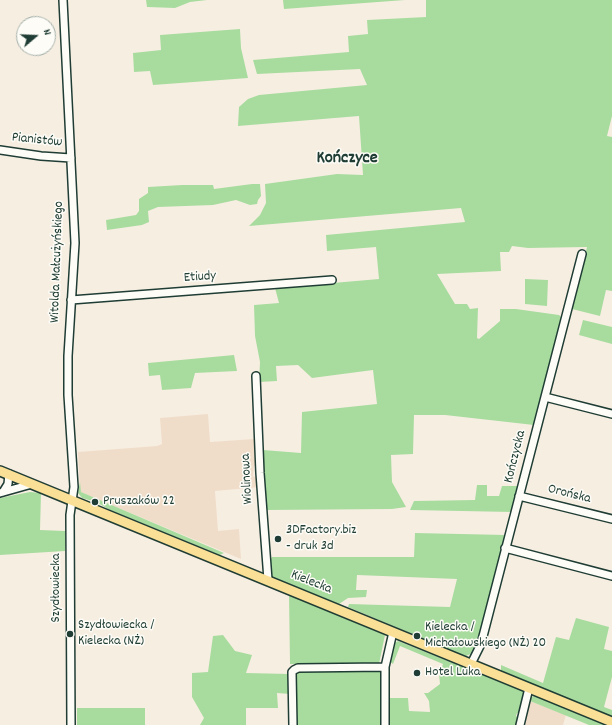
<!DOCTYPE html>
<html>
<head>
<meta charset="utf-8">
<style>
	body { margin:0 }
	#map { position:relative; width:612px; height:725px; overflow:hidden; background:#f7eee2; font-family:Dekko,sans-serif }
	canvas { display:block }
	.north { position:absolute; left:16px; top:16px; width:40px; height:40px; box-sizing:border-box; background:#fdfcf7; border:1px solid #a4b0a9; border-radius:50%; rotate:71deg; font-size:11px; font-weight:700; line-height:16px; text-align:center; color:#1f3d34 }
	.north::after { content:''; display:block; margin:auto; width:14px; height:18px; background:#1f3d34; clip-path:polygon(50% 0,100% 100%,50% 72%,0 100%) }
</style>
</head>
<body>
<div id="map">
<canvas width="612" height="725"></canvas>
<div class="north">N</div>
</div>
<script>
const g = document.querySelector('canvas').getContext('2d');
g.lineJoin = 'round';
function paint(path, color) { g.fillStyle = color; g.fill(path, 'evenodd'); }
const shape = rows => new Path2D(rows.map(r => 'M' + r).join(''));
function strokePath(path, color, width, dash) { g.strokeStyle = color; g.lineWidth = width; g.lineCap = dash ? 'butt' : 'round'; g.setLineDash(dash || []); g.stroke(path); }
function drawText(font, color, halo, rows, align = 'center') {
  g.font = font + ' Dekko,sans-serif'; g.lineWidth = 3; g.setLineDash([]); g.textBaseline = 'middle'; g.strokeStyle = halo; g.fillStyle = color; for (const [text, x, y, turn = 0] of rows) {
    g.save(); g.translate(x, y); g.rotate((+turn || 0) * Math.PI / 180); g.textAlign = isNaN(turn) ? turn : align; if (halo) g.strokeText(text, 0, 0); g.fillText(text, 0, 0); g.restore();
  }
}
const built = shape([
	[208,414,210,442,254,439,256,448,257,466,254,466,253,476,257,478,259,487,215,491,218,531,239,529,241,559,80,492,78,452,157,446,162,444,160,418],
	[530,701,566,715,563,725,524,725]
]);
const green = shape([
	[146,0,207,0,190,2,175,8,147,7],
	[283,0,405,0,284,9],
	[426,0,612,0,612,116,607,136,612,137,612,291,606,290,600,316,572,309,587,247,528,248,512,246,509,252,500,252,501,271,437,274,455,304,467,304,470,309,478,308,477,338,479,339,500,321,500,309,516,309,559,315,562,318,534,425,445,415,414,415,413,454,391,455,392,482,406,507,392,509,266,510,263,450,301,453,302,412,377,404,373,370,312,378,298,365,276,366,277,381,259,382,260,362,255,336,254,305,279,303,275,288,379,279,376,247,327,251,326,235,465,222,461,208,249,226,260,215,266,203,265,184,337,174,363,175,359,116,238,126,239,107,248,99,259,95,367,85,360,69,257,74,253,60,349,52,348,36,368,34,367,20,426,17],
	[240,29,241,48,248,78,153,85,150,71,134,72,133,53,161,50,160,35],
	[252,184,260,184,261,196,258,200,257,204,250,205,236,200,213,205,158,207,148,211,149,222,142,225,107,230,106,220,136,215,139,211,139,199,148,193,148,187,182,185,213,185,214,189],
	[525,279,548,280,547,306,525,304],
	[583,320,612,327,612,344,579,335],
	[234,355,237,371,195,373,191,388,162,390,160,375,149,376,148,363],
	[80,482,81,492,224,553,220,555,110,510,96,502,82,498,78,493],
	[477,485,487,485,487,496,499,496,502,486,518,486,512,512,410,510,414,501,475,500],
	[30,492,41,493,40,530,65,531,65,551,0,555,0,498],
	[415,533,506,535,487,609,473,653,466,656,457,653,348,607,349,604,450,607,457,579,357,575,356,590,367,590,366,597,348,598,339,604,272,577,269,572,269,562,272,557,414,557],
	[289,595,385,635,379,664,290,664],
	[576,618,609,627,604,649,612,651,612,677,604,707,612,710,612,717,501,671,501,665,543,683,556,637,569,640],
	[223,635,235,651,252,655,246,673,290,674,290,694,277,693,278,708,246,708,246,725,200,725,204,718,192,697,192,673,208,672,213,636],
	[398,641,523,691,524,697,520,713,517,713,516,716,519,718,517,725,390,725,390,698,408,698,409,711,430,712,429,701,424,693,428,693,440,684,439,674,443,664,400,646,393,664,389,661,393,644],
	[384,669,383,725,296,725,295,676,299,671],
	[535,696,605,725,589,725,530,701,524,725,522,725,530,697],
	[77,708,145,708,145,725,77,725]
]);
const minor = shape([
	[63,0,75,243,68,356,68,395,74,487,70,515,71,725],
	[0,150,41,156,71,158],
	[71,300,332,280],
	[256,376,260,473,268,580],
	[545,397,612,414],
	[3,492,8,484,9,474],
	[0,493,32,484],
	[519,496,612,519],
	[505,548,612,576],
	[471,664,481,644,582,254],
	[293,725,292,672,294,670,298,668,385,667],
	[385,725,385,667,393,632],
	[520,725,529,688]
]);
const major = shape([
	[0,471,612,722]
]);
const markers = [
	[95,502,4,"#1f3d34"],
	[278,539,4,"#1f3d34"],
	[70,634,4,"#1f3d34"],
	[417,636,4,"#1f3d34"],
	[417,673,4,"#1f3d34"]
];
const streetNames = [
	["Pianistów",37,141,6],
	["Witolda Małcużyńskiego",58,262,-88],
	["Etiudy",200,278,-4],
	["Kończycka",516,457,-76],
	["Wiolinowa",248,479,-93],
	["Orońska",569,495,14],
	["Kielecka",311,583,22],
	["Szydłowiecka",57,588,-90]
];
const poiNames = [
	["Pruszaków 22",103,502],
	["3DFactory.biz",286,531],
	["- druk 3d",286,547],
	["Szydłowiecka /",78,626],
	["Kielecka (NŻ)",78,642],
	["Kielecka /",425,628],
	["Michałowskiego (NŻ) 20",425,644],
	["Hotel Luka",425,673]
];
const districtNames = [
	["Kończyce",347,160]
];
paint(built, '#f0ddc9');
paint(green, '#a8dc9f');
strokePath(minor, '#1f3d34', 10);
strokePath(major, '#1f3d34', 12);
strokePath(minor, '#fdfcf7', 7);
strokePath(major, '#fadf96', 9);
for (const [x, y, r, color] of markers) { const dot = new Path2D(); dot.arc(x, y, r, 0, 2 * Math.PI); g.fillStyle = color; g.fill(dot); strokePath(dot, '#fdfcf7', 1.5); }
drawText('14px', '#1f3d34', '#fdfcf7', streetNames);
drawText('14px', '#1f3d34', '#fdfcf7', poiNames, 'left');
drawText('bold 18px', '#1f3d34', '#fdfcf7', districtNames);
</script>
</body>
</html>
